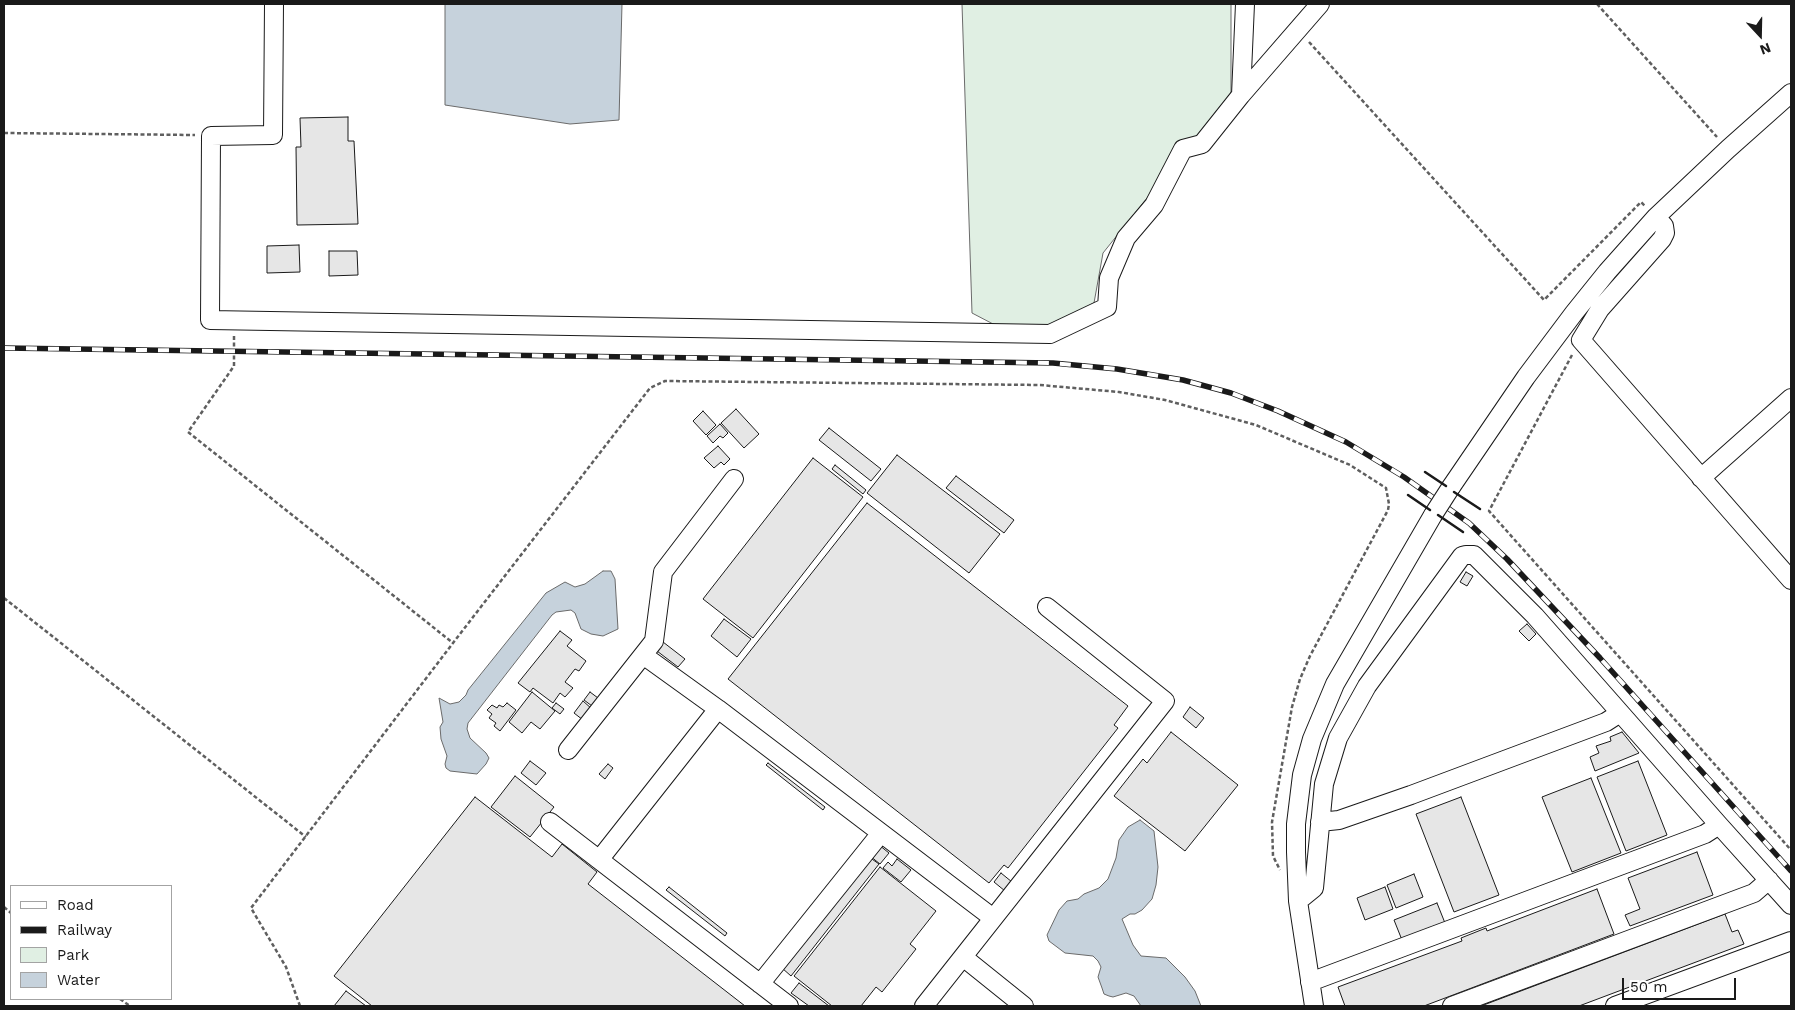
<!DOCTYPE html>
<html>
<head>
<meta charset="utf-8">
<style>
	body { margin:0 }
	#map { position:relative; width:1795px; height:1010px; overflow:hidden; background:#fff; font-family:"Work Sans",sans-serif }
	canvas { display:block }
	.frame { position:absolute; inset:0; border:5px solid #1a1a1a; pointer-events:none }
	.legend { position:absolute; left:10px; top:885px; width:162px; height:115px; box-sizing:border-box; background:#fff; border:1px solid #a3a3a3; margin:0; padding:6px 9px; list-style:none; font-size:15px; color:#1a1a1a }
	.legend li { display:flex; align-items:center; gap:10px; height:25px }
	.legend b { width:25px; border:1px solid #a3a3a3 }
	.north { position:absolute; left:1735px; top:10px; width:50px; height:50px; -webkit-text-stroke:4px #fff; paint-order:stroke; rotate:159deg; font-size:14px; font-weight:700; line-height:20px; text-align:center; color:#1a1a1a }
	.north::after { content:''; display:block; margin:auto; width:18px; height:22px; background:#1a1a1a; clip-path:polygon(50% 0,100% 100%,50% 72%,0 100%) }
	.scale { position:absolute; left:1622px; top:978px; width:114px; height:22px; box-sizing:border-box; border:2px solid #1a1a1a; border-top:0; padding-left:6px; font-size:15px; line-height:18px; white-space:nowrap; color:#1a1a1a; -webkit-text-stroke:4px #fff; paint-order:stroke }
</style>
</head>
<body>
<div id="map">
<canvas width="1795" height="1010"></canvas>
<div class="frame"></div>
<ul class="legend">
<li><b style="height:6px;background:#fff"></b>Road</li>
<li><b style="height:6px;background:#1a1a1a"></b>Railway</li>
<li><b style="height:14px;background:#e0efe3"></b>Park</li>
<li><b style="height:14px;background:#c6d2dc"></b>Water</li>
</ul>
<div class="north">N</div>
<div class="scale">50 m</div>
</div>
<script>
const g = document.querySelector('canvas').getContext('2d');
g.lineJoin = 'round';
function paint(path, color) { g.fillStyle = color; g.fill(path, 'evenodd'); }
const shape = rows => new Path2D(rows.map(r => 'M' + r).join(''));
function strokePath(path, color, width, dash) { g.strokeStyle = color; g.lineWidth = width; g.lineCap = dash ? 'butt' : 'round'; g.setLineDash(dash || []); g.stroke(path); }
const green = shape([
	[962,4,1231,4,1231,93,1103,253,1094,303,1049,327,995,325,972,313,962,4]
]);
const water = shape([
	[445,4,622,4,619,120,570,124,445,105,445,4],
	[603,571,611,571,615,579,618,629,603,636,591,634,581,629,575,613,571,610,556,612,552,615,468,723,467,729,470,738,486,753,489,758,486,764,477,774,450,771,446,768,445,764,447,756,441,739,440,727,443,722,439,698,450,704,459,702,466,695,468,690,546,593,565,582,575,587,585,584,603,571],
	[1140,820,1154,831,1158,867,1156,885,1152,899,1142,910,1135,914,1130,914,1122,919,1133,945,1141,956,1166,958,1185,977,1195,991,1201,1006,1141,1006,1134,996,1126,993,1113,997,1109,996,1104,994,1102,988,1098,977,1101,967,1098,961,1093,956,1065,953,1049,941,1047,935,1059,910,1067,901,1078,899,1084,894,1099,888,1108,879,1116,858,1119,840,1128,827,1140,820]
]);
const building = shape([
	[348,117,348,141,354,141,358,224,297,225,296,147,301,147,300,118,348,117],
	[299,245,300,272,267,273,267,246,299,245],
	[329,251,357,251,358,275,329,276,329,251],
	[736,409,759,434,744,448,721,423,736,409],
	[703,411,716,425,706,435,693,421,703,411],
	[720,424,728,433,723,438,720,436,713,443,707,436,720,424],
	[829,428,881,469,871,481,819,440,829,428],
	[718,446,730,459,724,465,721,462,714,468,704,458,718,446],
	[897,455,1000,534,969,573,867,493,897,455],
	[813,458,863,497,753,638,703,599,813,458],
	[835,465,866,490,863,494,832,469,835,465],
	[956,476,1014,520,1004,533,946,488,956,476],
	[867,503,1128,706,1114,725,1118,728,1008,868,1004,865,989,883,728,679,867,503],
	[1466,572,1473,576,1467,586,1460,582,1466,572],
	[724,619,751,639,737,657,711,636,724,619],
	[1527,624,1536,634,1529,641,1519,631,1527,624],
	[560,631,572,640,567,646,586,661,579,671,575,669,565,682,573,688,565,697,560,693,553,703,533,688,530,692,518,683,560,631],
	[663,642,685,659,678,667,657,651,663,642],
	[532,692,555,711,540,729,531,722,522,733,509,722,532,692],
	[590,692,598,698,592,706,584,700,590,692],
	[583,701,592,709,583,720,574,713,583,701],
	[507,703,516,710,500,731,494,726,496,723,489,718,492,714,487,710,492,705,497,708,499,705,503,707,507,703],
	[556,703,564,709,560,714,552,708,556,703],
	[1190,707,1204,718,1196,728,1183,717,1190,707],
	[1171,732,1238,785,1185,851,1114,796,1143,759,1147,763,1171,732],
	[1622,732,1639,753,1595,771,1590,757,1599,753,1596,746,1611,741,1610,737,1622,732],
	[530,761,546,773,536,785,521,773,530,761],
	[1638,761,1667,835,1626,851,1597,777,1638,761],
	[768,763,825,807,823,810,766,765,768,763],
	[608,764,613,768,605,779,599,774,608,764],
	[515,776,554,807,530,837,491,807,515,776],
	[1591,778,1621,853,1572,872,1542,797,1591,778],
	[475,797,552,857,562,844,597,872,588,884,745,1006,372,1006,334,976,475,797],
	[1461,797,1499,895,1454,912,1416,814,1461,797],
	[879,845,889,853,880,864,870,856,879,845],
	[1697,852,1713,895,1630,926,1625,915,1640,909,1628,878,1697,852],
	[869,857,879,864,791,976,782,968,869,857],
	[897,859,911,870,901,882,883,868,888,862,892,866,897,859],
	[880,867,936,911,910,944,916,949,882,992,876,987,861,1006,832,1006,794,976,880,867],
	[1001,873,1012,882,1005,891,994,882,1001,873],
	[1414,874,1423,897,1396,908,1387,885,1414,874],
	[669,887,727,933,725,936,666,890,669,887],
	[1385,887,1393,909,1365,920,1357,898,1385,887],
	[1597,889,1614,934,1424,1006,1345,1006,1338,987,1462,941,1461,938,1486,928,1487,931,1597,889],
	[1437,903,1445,923,1402,940,1394,920,1437,903],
	[1725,914,1732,932,1738,930,1744,944,1579,1006,1481,1006,1725,914],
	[799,983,829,1006,809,1006,791,993,799,983],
	[346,991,366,1006,334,1006,346,991]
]);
const path = shape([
	[1597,4,1717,137],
	[1309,42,1544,300,1641,202,1645,206],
	[4,133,195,135],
	[234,336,234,366,188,432,453,643],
	[1572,355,1489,511,1791,850],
	[4,598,306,837],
	[4,907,11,913],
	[120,999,130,1006],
	[300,1006,286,967,251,908,453,643,650,388,665,381,1040,385,1119,392,1165,400,1256,425,1350,465,1386,488,1389,504,1388,510,1310,656,1300,679,1292,707,1272,822,1273,856,1280,870]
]);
const minor = shape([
	[274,4,273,135,211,136,210,320,1050,334,1107,307,1109,278,1126,238,1154,205,1183,149,1202,144,1241,95,1320,4],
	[1241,95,1245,4],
	[1656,217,1664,226,1665,233,1662,239,1600,309,1581,340,1791,580],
	[1701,478,1791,398],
	[1451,487,1526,377,1574,313,1607,272,1656,217,1728,149,1791,93],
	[643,655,718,709],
	[568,750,654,641,663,572,734,479],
	[550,822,789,1006],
	[1320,822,1339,820,1411,795,1606,722,1620,713],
	[599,860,718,709,993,918],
	[1298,901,1314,888,1324,784,1338,738,1367,686,1462,556,1466,555,1474,555,1535,616,1719,825,1791,905],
	[963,957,1024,1006],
	[1310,982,1705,834,1719,825],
	[760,984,881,833],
	[924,1006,1165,701,1047,607],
	[1314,1006,1298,901,1296,852,1296,824,1302,775,1312,739,1335,684,1433,515],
	[1452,1006,1754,893,1769,880],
	[1615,1006,1791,941]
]);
const rail = shape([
	[4,348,1053,363,1117,369,1183,380,1231,393,1278,411,1346,442,1404,477,1469,523,1507,559,1600,658,1791,871]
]);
const minorBridge = shape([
	[1433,515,1451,487]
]);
const wall = shape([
	[1425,472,1446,486],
	[1454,492,1480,509],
	[1408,495,1430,510],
	[1438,515,1463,532]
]);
paint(green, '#e0efe3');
strokePath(green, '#6a6a6a', 1);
paint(water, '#c6d2dc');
strokePath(water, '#6a6a6a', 1);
paint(building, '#e6e6e6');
strokePath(building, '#1a1a1a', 1);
strokePath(minor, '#1a1a1a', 20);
strokePath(path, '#5f5f5f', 2.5, [4, 2.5]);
strokePath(minor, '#fff', 18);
strokePath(rail, '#1a1a1a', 5.5);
strokePath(rail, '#fff', 4, [11]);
strokePath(minorBridge, '#1a1a1a', 20, []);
strokePath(minorBridge, '#fff', 18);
strokePath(wall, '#1a1a1a', 2.5);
</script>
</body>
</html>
